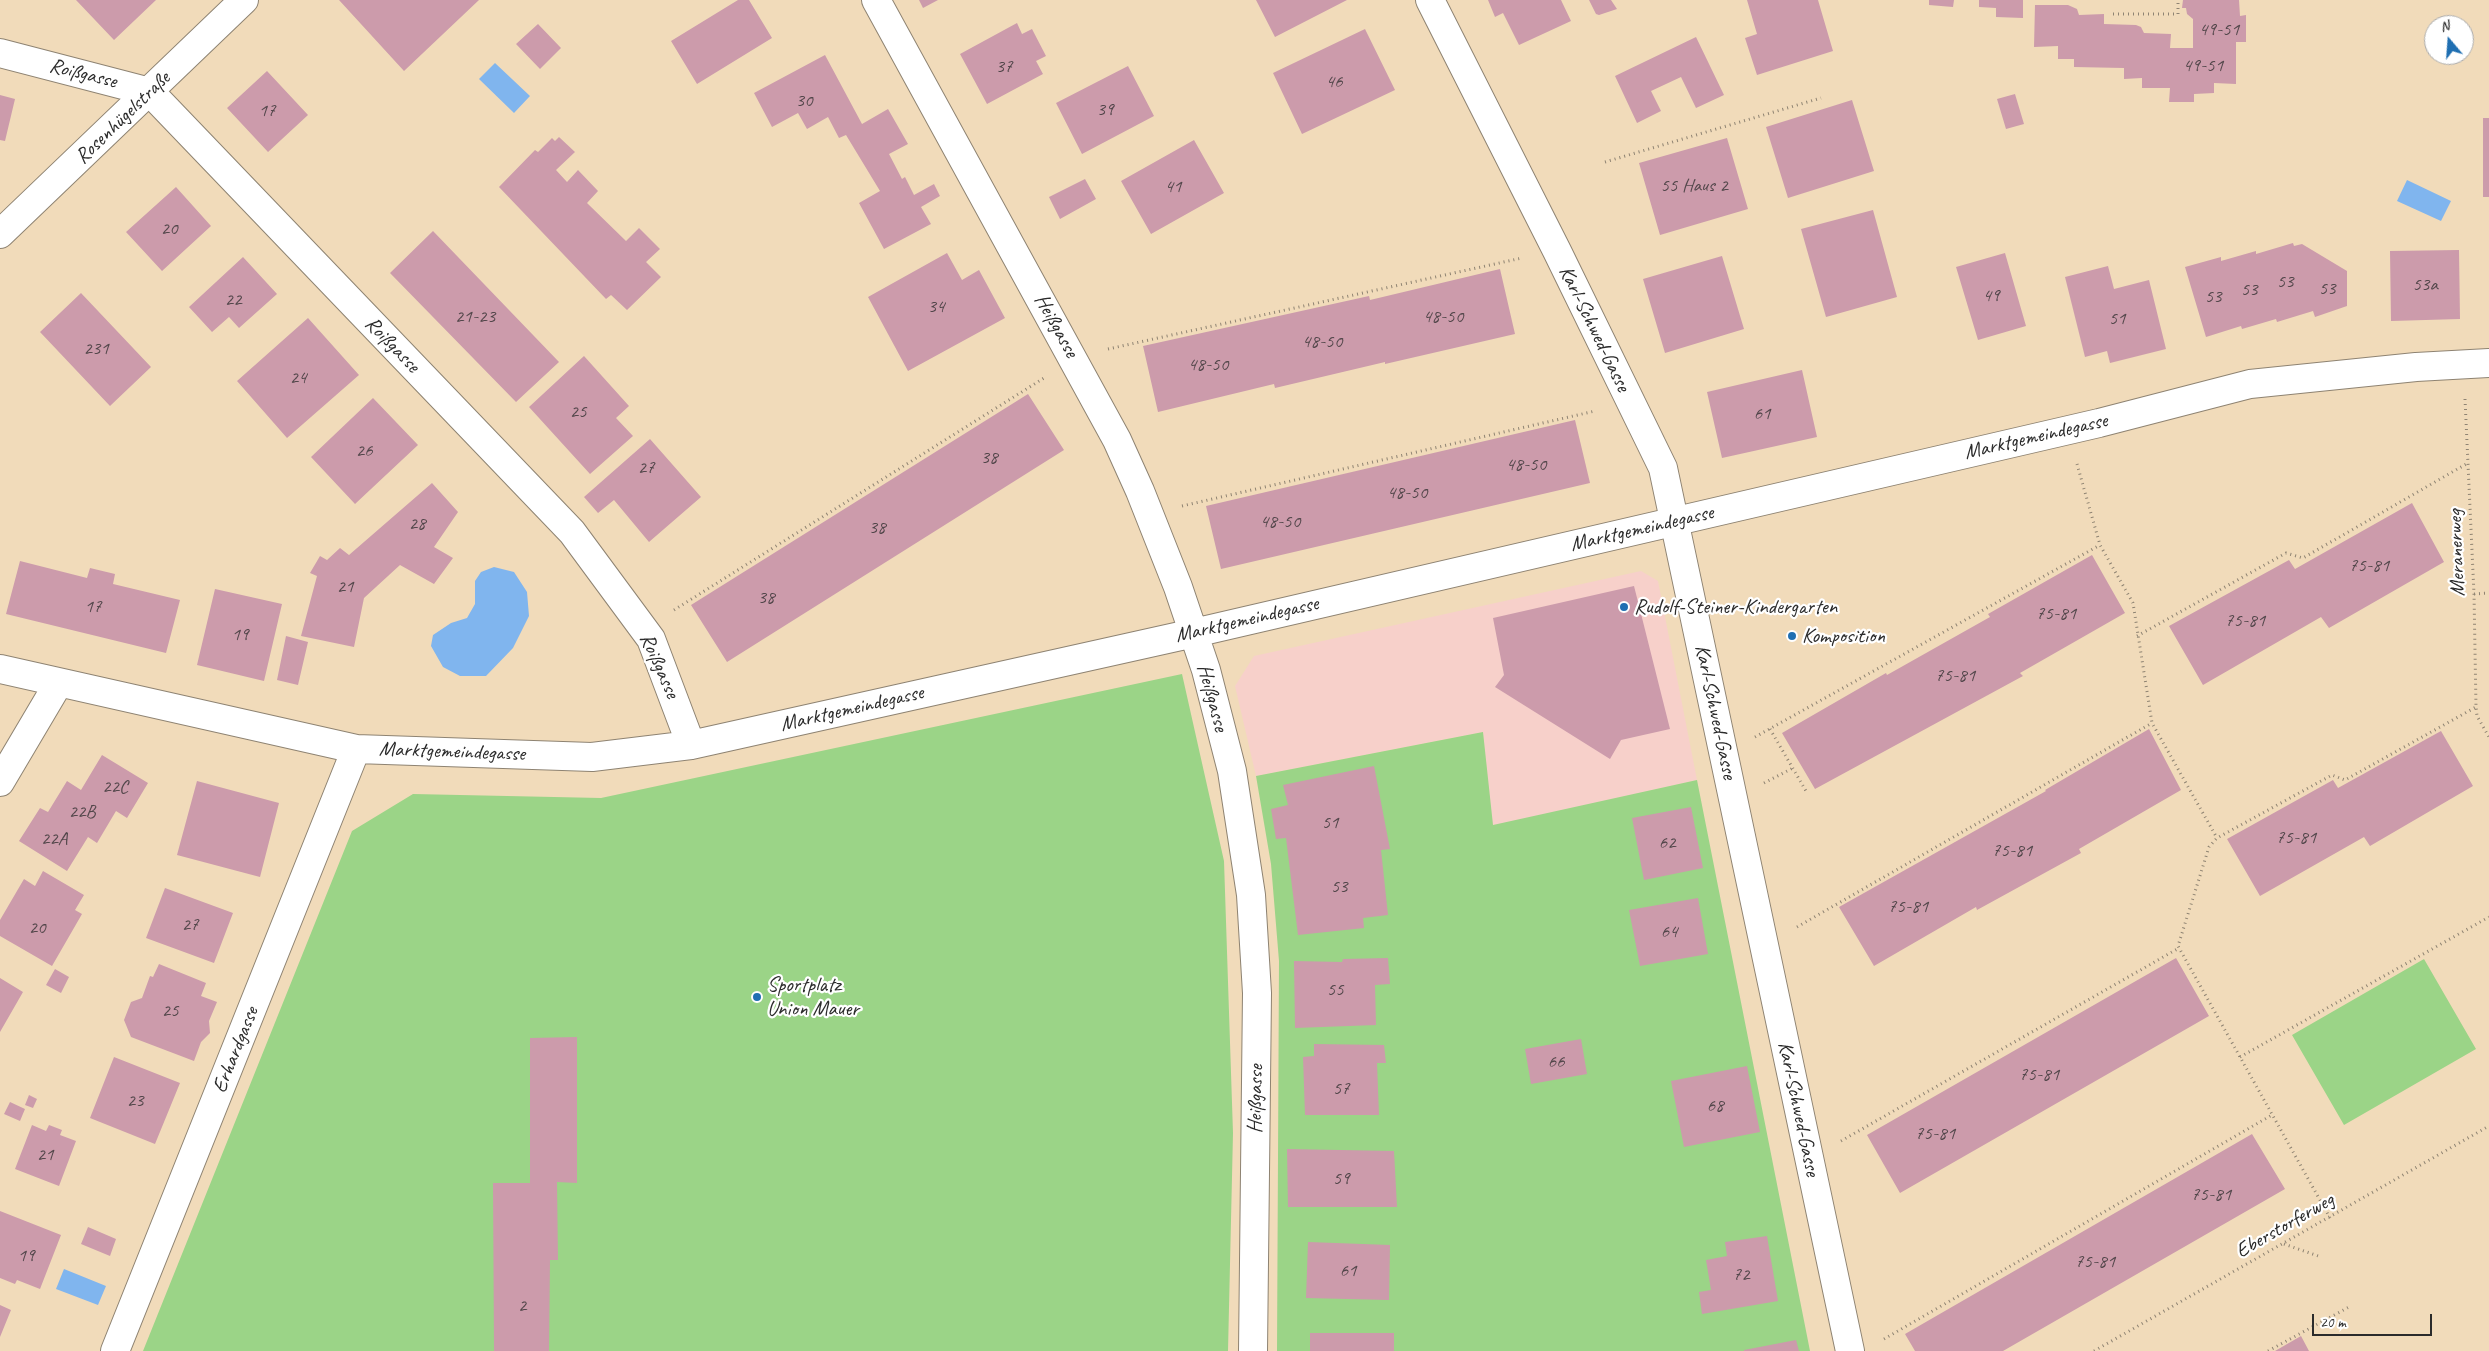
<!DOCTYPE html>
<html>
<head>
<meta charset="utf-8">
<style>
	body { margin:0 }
	#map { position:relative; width:2489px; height:1351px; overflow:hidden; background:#f1dbba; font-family:Caveat,sans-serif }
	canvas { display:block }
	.north { position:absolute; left:2424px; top:15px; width:50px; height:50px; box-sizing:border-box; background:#fff; border:1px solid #aaa; border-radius:50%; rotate:342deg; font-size:14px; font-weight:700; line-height:20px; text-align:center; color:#2b2b2b }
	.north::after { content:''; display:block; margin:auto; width:18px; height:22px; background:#1f6fb2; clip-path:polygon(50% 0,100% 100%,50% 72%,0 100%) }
	.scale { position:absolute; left:2312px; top:1314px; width:120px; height:22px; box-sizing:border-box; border:2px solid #2b2b2b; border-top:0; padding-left:6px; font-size:15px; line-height:18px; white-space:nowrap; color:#2b2b2b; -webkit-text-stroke:4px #fff; paint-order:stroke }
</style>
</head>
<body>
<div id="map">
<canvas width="2489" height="1351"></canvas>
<div class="north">N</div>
<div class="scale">20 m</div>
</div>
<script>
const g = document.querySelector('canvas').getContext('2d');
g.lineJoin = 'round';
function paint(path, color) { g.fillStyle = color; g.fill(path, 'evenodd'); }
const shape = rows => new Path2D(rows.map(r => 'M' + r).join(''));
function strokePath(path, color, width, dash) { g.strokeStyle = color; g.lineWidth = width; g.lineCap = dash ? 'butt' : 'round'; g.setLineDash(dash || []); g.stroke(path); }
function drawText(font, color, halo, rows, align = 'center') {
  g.font = font + ' Caveat,sans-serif'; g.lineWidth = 4.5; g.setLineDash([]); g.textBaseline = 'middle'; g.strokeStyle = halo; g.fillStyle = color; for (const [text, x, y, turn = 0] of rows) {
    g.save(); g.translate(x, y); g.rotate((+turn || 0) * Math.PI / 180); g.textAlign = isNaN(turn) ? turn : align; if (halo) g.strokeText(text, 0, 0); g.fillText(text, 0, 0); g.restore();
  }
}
const built = shape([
	[1641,571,1658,581,1697,780,1492,826,1483,732,1256,776,1235,686,1254,656]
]);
const green = shape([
	[1182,674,1224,861,1233,1133,1228,1351,143,1351,352,831,413,794,601,798],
	[1483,732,1493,825,1697,780,1810,1351,1277,1351,1279,961,1271,864,1256,776],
	[2424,959,2476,1049,2344,1125,2292,1035]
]);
const water = shape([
	[495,63,530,96,514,113,479,79],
	[2407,180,2451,201,2441,221,2397,201],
	[494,567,514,572,527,592,529,616,513,648,486,676,460,676,443,667,431,646,433,635,451,623,467,618,475,604,475,581,481,572],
	[64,1269,106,1286,98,1305,56,1289]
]);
const building = shape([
	[76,0,156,0,114,40],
	[339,0,479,0,404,71],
	[738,0,749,0,772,38,697,84,671,41],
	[919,0,938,0,923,8],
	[1256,0,1347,0,1275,37],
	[1488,0,1561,0,1571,21,1519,45,1503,13,1495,17],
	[1589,0,1611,0,1617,9,1599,15,1596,14],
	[1747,0,1818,0,1833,51,1757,75,1745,38,1757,34],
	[1929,0,1954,0,1953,7,1929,5],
	[1979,0,2023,0,2023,18,1996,17,1996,8,1979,7],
	[2183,0,2239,0,2240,16,2246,15,2246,42,2236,42,2236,84,2214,83,2214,93,2194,94,2194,102,2169,102,2170,88,2142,88,2142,78,2124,79,2124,68,2074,67,2074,59,2058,59,2058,46,2034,47,2035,5,2068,5,2077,9,2079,15,2104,14,2104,24,2136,25,2141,27,2144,33,2171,34,2170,48,2193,48,2193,19,2187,14,2186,8,2182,8],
	[1017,23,1022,34,1032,29,1046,56,1036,61,1043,74,987,104,960,54],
	[538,24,561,48,540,69,516,44],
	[1365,29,1395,90,1302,134,1273,73],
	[1696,37,1724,95,1696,108,1681,77,1651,91,1661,111,1637,123,1615,76],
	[825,55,862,124,888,109,908,144,889,154,902,179,905,177,914,195,934,184,940,196,921,207,931,224,884,249,859,203,880,191,846,135,839,138,828,117,807,129,798,113,772,127,754,93],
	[1128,66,1154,116,1082,154,1056,103],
	[267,71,308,115,268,152,227,108],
	[2015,94,2024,124,2006,129,1997,99],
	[0,95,15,99,5,141,0,140],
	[1852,100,1874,171,1788,198,1766,127],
	[2483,118,2489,118,2489,197,2483,197],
	[559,137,575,152,556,170,567,182,578,170,598,191,587,203,626,241,639,228,660,249,646,262,661,277,627,310,611,295,606,299,499,187,535,150,538,152,552,138,555,141],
	[1727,138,1748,209,1660,235,1639,163],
	[1194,140,1224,193,1151,234,1121,181],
	[1085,179,1096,199,1060,219,1049,197],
	[176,187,211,226,162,271,126,232],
	[1873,210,1897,297,1826,317,1801,229],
	[433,231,559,362,516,402,390,273],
	[2293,243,2294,246,2302,244,2347,271,2347,306,2315,317,2313,311,2277,322,2276,319,2242,329,2241,326,2206,337,2185,267,2221,257,2221,261,2256,251,2256,254],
	[2459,250,2460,319,2391,321,2390,251],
	[947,253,962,280,979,270,1005,318,908,371,868,297],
	[2005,253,2026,326,1978,340,1956,267],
	[1722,256,1744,329,1665,353,1643,279],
	[243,257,277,294,239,328,229,317,212,332,189,307],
	[2108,266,2114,289,2149,280,2166,349,2110,363,2107,351,2085,357,2065,277],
	[1500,269,1515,334,1385,364,1385,362,1275,388,1274,384,1158,412,1143,346,1369,296,1370,300],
	[81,293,151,367,110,406,40,332],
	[308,318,359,375,287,438,237,381],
	[584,356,629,406,616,418,633,436,590,474,529,407],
	[1802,370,1817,437,1722,458,1707,392],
	[1028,394,1064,450,727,662,691,605],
	[373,398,418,445,355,504,311,457],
	[1575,420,1590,483,1221,569,1206,506],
	[650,439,701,497,649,542,614,500,598,513,584,497],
	[432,483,458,512,434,547,453,558,434,584,400,565,364,598,354,647,301,636,317,576,310,573,320,556,327,560,340,548,349,555],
	[2412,503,2444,562,2329,628,2321,617,2203,685,2169,626,2289,560,2295,569],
	[2092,555,2125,613,2020,673,2023,676,1815,789,1782,733,1886,673,1887,675,1990,617,1988,614],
	[20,561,87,578,90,568,115,574,113,584,180,600,166,653,6,614],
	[1634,586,1670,729,1621,740,1610,759,1495,687,1504,675,1493,618],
	[215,589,282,604,264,681,197,665],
	[286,636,308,642,298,685,277,680],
	[2149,729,2181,790,2079,849,2081,853,1977,910,1976,907,1874,966,1839,907,2046,791,2045,790],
	[2441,731,2473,786,2370,846,2364,837,2260,896,2227,839,2333,780,2338,788],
	[102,755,148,783,127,818,116,811,97,843,88,837,67,871,19,841,40,808,48,812,67,781,81,790],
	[1374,766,1390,849,1381,850,1388,915,1363,918,1364,928,1298,935,1286,838,1276,839,1271,809,1288,805,1283,785],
	[197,781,279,803,260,877,177,855],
	[1691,807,1703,868,1644,880,1632,818],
	[43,871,84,895,75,910,82,914,52,966,0,936,0,920,24,879,35,886],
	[165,888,233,913,214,963,146,938],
	[1698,898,1708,954,1640,966,1629,910],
	[1388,958,1390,984,1375,985,1376,1025,1295,1028,1294,961,1342,962,1343,959],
	[2176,958,2209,1016,1900,1193,1867,1135],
	[159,964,206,983,201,996,217,1002,209,1021,210,1033,201,1042,194,1061,131,1037,124,1020,131,1002,142,998,150,976,153,977],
	[55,969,69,977,61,993,46,985],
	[0,978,23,992,0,1032],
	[577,1037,577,1183,557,1182,558,1260,550,1260,549,1351,494,1351,493,1183,530,1183,530,1038],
	[1581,1039,1587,1074,1531,1084,1525,1049],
	[1314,1044,1384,1045,1386,1063,1377,1063,1379,1115,1305,1115,1303,1057,1314,1056],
	[114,1057,180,1083,155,1144,90,1118],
	[1747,1066,1760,1132,1684,1147,1671,1081],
	[29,1095,37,1099,33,1108,25,1105],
	[10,1102,25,1109,20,1121,4,1114],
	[32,1125,46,1131,49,1125,62,1130,60,1135,76,1141,59,1186,15,1169],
	[2252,1134,2285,1189,2003,1351,1915,1351,1905,1334],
	[1287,1149,1394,1151,1397,1207,1288,1207],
	[0,1211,61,1235,40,1289,17,1280,15,1284,0,1278],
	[88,1227,116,1239,110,1256,81,1244],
	[1767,1236,1778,1301,1702,1314,1699,1292,1711,1290,1706,1260,1727,1256,1725,1242],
	[1308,1242,1390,1245,1389,1300,1306,1298],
	[0,1305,11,1310,0,1337],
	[1310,1333,1394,1333,1394,1351,1310,1351],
	[2301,1336,2309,1351,2275,1351],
	[1796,1340,1799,1351,1744,1351,1744,1350]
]);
const path = shape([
	[2113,14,2178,14,2178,0],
	[1605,162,1821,98],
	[1108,349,1522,258],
	[2465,399,2474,594,2476,707,2477,716,2489,737],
	[2077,464,2100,545,2133,603,2152,723,2217,838],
	[1182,506,1595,411],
	[2474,594,2489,593],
	[674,610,1044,378],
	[2137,636,2286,553,2303,558,2468,463],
	[1770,729,1806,791],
	[1755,737,2100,545],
	[1764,783,1793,768],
	[1797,927,2152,723],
	[2240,1057,2489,917],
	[1841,1141,2179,948],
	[2330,1218,2178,946,2209,847,2217,838,2332,775,2345,780,2476,707],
	[2284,1244,2321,1257],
	[1884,1339,2272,1115],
	[2094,1351,2489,1126],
	[2268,1351,2349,1307]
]);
const minor = shape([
	[876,0,1117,440,1140,491,1178,587,1206,670,1232,771,1251,895,1257,993,1253,1351],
	[0,53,150,92,572,532,651,639,691,745],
	[0,669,356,749,592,757,691,745,1194,633,2099,423,2250,384,2416,367,2489,363],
	[0,782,58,684],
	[115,1351,356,749]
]);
const tertiary = shape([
	[1430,0,1557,251,1663,468,1850,1351]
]);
const secondary = shape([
	[0,234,244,0]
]);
const markers = [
	[1624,607,5,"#1f6fb2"],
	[1792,636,5,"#1f6fb2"],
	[757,997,5,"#1f6fb2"]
];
const numberNames = [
	["49-51",2219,30],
	["49-51",2203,66],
	["37",1004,67],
	["46",1334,82],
	["30",804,101],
	["39",1105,110],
	["17",267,111],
	["55 Haus 2",1694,186],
	["41",1173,187],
	["20",169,229],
	["53",2285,282],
	["53a",2425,285],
	["53",2327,289],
	["53",2249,290],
	["49",1991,296],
	["53",2213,297],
	["22",233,300],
	["34",936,307],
	["21-23",475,317],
	["48-50",1443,317],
	["51",2117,319],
	["48-50",1322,342],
	["231",96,349],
	["48-50",1208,365],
	["24",298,378],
	["25",578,412],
	["61",1762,414],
	["26",364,451],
	["38",989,458],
	["48-50",1526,465],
	["27",646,468],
	["48-50",1407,493],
	["48-50",1280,522],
	["28",417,524],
	["38",877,528],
	["75-81",2369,566],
	["21",345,587],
	["38",766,598],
	["17",93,607],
	["75-81",2056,614],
	["75-81",2245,621],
	["19",240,635],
	["75-81",1955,676],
	["22C",115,787],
	["22B",82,812],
	["51",1330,823],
	["75-81",2296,838],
	["22A",54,839],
	["62",1667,843],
	["75-81",2012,851],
	["53",1339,887],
	["75-81",1908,907],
	["27",190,925],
	["20",37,928],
	["64",1669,932],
	["55",1335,990],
	["25",170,1011],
	["66",1556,1062],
	["75-81",2039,1075],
	["57",1341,1089],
	["23",135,1101],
	["68",1715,1106],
	["75-81",1935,1134],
	["21",45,1155],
	["59",1341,1179],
	["75-81",2211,1195],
	["19",26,1256],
	["75-81",2095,1262],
	["61",1348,1271],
	["72",1741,1275],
	["2",522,1306]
];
const streetNames = [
	["Roißgasse",83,74,14],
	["Rosenhügelstraße",123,118,-44],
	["Heißgasse",1056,326,61],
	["Karl-Schwed-Gasse",1594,329,64],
	["Roißgasse",392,345,46],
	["Marktgemeindegasse",2036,437,-13],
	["Marktgemeindegasse",1642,529,-13],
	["Meranerweg",2457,553,-92],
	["Marktgemeindegasse",1247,620,-13],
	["Roißgasse",659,666,66],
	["Heißgasse",1212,698,75],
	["Marktgemeindegasse",852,709,-13],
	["Karl-Schwed-Gasse",1715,712,78],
	["Marktgemeindegasse",452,752,2],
	["Erhardgasse",236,1050,-68],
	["Heißgasse",1256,1099,-89],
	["Karl-Schwed-Gasse",1798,1109,78],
	["Eberstorferweg",2285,1226,-30]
];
const poiNames = [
	["Rudolf-Steiner-Kindergarten",1634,607],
	["Komposition",1802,636],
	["Sportplatz",767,985],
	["Union Mauer",767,1009]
];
paint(built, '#f7d0ca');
paint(green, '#9bd487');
paint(water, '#80b5ee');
paint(building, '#cc9bab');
strokePath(minor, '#8e8372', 30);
strokePath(tertiary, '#8e8372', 30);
strokePath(secondary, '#8e8372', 30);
strokePath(path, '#8e8372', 3, [1, 4]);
strokePath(minor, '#fff', 28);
strokePath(tertiary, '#fff', 28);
strokePath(secondary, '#fff', 28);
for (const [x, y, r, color] of markers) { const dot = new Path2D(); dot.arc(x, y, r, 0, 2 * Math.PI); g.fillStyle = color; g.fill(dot); strokePath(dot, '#fff', 2); }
drawText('19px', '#53474b', null, numberNames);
drawText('21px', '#2b2b2b', '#fff', streetNames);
drawText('21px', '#2b2b2b', '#fff', poiNames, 'left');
</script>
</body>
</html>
